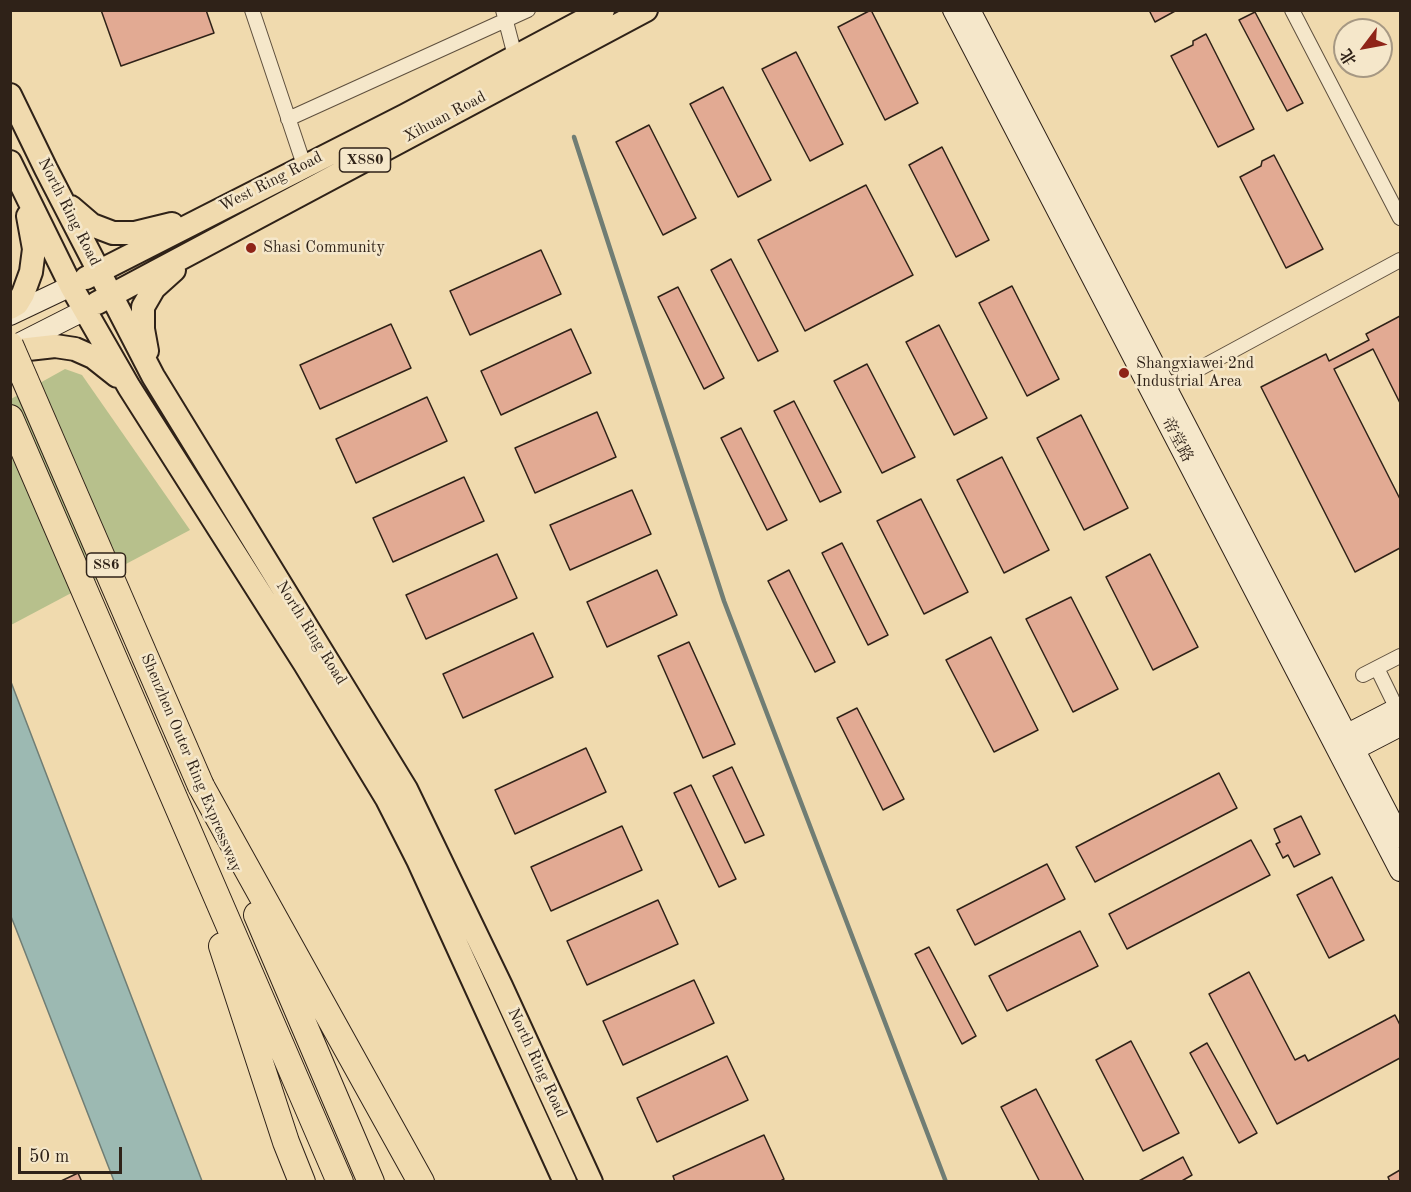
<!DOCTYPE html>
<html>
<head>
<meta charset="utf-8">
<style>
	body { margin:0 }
	#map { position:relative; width:1411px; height:1192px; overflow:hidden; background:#f0daae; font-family:"Old Standard TT","Noto Serif SC",serif }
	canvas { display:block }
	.frame { position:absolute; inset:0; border:12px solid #2f2218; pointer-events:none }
	.north { position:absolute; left:1333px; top:18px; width:60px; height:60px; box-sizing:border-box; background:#f5e7ca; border:2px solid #a69883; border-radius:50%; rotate:238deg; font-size:16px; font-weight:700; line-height:24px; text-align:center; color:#2f2218 }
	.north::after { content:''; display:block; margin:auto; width:21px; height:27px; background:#8f2418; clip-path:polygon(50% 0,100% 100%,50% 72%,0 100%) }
	.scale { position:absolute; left:18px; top:1147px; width:104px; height:27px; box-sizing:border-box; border:3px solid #2f2218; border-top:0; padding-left:8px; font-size:18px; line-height:21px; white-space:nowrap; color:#2f2218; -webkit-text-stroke:4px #f5e7ca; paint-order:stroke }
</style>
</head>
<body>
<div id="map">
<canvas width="1411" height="1192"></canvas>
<div class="frame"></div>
<div class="north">北</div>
<div class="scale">50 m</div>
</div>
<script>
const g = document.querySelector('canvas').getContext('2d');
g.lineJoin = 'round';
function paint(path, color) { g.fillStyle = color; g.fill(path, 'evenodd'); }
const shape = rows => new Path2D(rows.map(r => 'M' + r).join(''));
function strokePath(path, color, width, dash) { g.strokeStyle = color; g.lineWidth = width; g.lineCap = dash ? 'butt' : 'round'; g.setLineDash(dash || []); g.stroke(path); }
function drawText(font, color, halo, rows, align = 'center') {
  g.font = font + ' "Old Standard TT","Noto Serif SC",serif'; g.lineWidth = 5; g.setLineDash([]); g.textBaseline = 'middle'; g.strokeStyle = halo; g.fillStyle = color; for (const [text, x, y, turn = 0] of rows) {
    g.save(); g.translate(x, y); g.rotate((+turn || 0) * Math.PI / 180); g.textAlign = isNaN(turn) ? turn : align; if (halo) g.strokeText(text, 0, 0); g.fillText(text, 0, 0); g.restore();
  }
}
const green = shape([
	[65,369,82,375,190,530,11,625,11,399]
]);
const water = shape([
	[11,682,202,1181,114,1181,16,929,10,914,11,682]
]);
const stream = shape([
	[574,137,724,601,946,1182]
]);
const building = shape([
	[101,10,206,10,214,33,121,66,101,10],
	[871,10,918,103,885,120,838,27,871,10],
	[1149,10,1177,10,1155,22,1149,10],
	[1255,12,1303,103,1287,111,1239,20,1255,12],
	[1206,34,1254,129,1218,147,1171,56,1193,45,1193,41,1206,34],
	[796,52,843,144,810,161,762,69,796,52],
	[723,87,771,180,738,197,690,104,723,87],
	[649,125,696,218,663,235,616,142,649,125],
	[942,147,989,240,956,257,909,165,942,147],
	[1274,155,1323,249,1286,268,1240,177,1261,166,1262,161,1274,155],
	[866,185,913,275,805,331,758,240,866,185],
	[541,250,561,294,470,335,450,291,541,250],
	[731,259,778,351,758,361,711,270,731,259],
	[1012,286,1059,379,1027,396,979,303,1012,286],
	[678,287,724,378,704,389,658,297,678,287],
	[1400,316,1400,403,1373,349,1334,369,1400,499,1400,548,1355,572,1261,387,1326,354,1329,361,1369,340,1366,334,1400,316],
	[391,324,411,368,320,409,300,365,391,324],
	[939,325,987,418,954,435,906,342,939,325],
	[571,329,591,373,501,415,481,371,571,329],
	[867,364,915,457,882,473,834,381,867,364],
	[427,397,447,441,356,483,336,439,427,397],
	[794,401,841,492,820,502,774,411,794,401],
	[597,412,616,457,535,493,515,448,597,412],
	[1081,415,1128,508,1084,530,1037,438,1081,415],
	[741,428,787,520,767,530,721,438,741,428],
	[1002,457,1049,550,1004,573,957,480,1002,457],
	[464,477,484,521,393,562,373,518,464,477],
	[632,490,651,534,570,570,550,525,632,490],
	[921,499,968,592,924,614,877,521,921,499],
	[842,543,888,635,868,645,822,553,842,543],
	[497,554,517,598,426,639,406,595,497,554],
	[1150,554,1198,647,1153,670,1106,577,1150,554],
	[657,570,677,615,607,647,587,602,657,570],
	[789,570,835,662,815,672,768,581,789,570],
	[1071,597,1118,689,1073,712,1026,619,1071,597],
	[533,633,553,677,463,718,443,674,533,633],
	[991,637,1038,730,994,752,946,660,991,637],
	[689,642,735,744,703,758,658,656,689,642],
	[857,708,904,799,883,810,837,718,857,708],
	[586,748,606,792,515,834,495,790,586,748],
	[732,767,764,835,745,843,713,776,732,767],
	[1219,773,1237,808,1095,882,1076,847,1219,773],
	[691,785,736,879,719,887,674,793,691,785],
	[1301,816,1320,854,1294,867,1288,855,1283,858,1276,844,1280,842,1274,829,1301,816],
	[622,826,642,870,551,911,531,867,622,826],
	[1251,840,1270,875,1127,949,1109,914,1251,840],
	[1047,864,1065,899,975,945,957,910,1047,864],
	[1332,877,1364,940,1329,958,1297,895,1332,877],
	[658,900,678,944,587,985,567,941,658,900],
	[1080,931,1098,966,1007,1011,989,976,1080,931],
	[929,947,976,1036,962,1044,915,954,929,947],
	[1249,972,1295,1060,1305,1055,1308,1061,1395,1015,1400,1025,1400,1058,1277,1124,1209,994,1249,972],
	[694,980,714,1023,623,1065,603,1021,694,980],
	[1131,1041,1179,1133,1143,1151,1096,1060,1131,1041],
	[1207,1043,1257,1133,1239,1143,1190,1053,1207,1043],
	[727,1056,748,1100,657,1142,637,1098,727,1056],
	[1036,1089,1084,1181,1083,1182,1040,1182,1001,1107,1036,1089],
	[764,1135,784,1179,779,1182,675,1182,673,1176,764,1135],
	[1183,1157,1192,1175,1180,1182,1137,1182,1183,1157],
	[1400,1170,1400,1182,1390,1182,1388,1177,1400,1170],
	[78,1173,82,1182,59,1182,78,1173]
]);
const street = shape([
	[252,10,304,165],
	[503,10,515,56],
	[1292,10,1400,218],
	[288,119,528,10],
	[1160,390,1400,260],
	[1377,668,1397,709],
	[1363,675,1400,656]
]);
const secondary = shape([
	[953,10,1400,871],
	[970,10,1400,837],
	[10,315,71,286],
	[10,348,85,310],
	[1336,740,1400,707],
	[1344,755,1400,726]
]);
const primary = shape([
	[10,95,46,169,153,376,406,789,501,986,591,1182],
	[10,162,71,286,129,387,305,664,387,799,418,860,565,1182],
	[71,207,92,225,113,233,135,233,172,224],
	[86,278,406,115,603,10],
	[97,303,646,10],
	[10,308,17,304,23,294,31,272,34,249,28,216],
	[10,351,55,346,75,349,93,357,117,376],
	[147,351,143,329,143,307,154,288,174,270]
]);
const highway = shape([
	[10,418,340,1182],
	[201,786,421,1182],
	[257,915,371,1182],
	[222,946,286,1142,302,1182]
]);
const highwayBridge = shape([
	[10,345,201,786]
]);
const markers = [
	[251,248,6,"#8f2418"],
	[1124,373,6,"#8f2418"]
];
const shields = [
	[365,160,51],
	[106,565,39]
];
const shieldNames = [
	["X880",365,160],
	["S86",106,565]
];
const streetNames = [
	["Xihuan Road",445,117,-28],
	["West Ring Road",271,182,-27],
	["North Ring Road",69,212,63],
	["帝堂路",1177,440,62],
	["North Ring Road",311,633,58],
	["Shenzhen Outer Ring Expressway",191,763,67],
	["North Ring Road",537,1063,65]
];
const poiNames = [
	["Shasi Community",263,248],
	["Shangxiawei 2nd",1136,364],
	["Industrial Area",1136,382]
];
paint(green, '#b7c08c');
paint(water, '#9cb9b2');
strokePath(water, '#707d74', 1.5);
strokePath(stream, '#707d74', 4.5);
paint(building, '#e2aa93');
strokePath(building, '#2f2218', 1.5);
strokePath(street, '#5f503e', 16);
strokePath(secondary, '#2f2218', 22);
strokePath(primary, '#2f2218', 26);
strokePath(highway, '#2f2218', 28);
strokePath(street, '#f5e7ca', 14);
strokePath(secondary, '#f5e7ca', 20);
strokePath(primary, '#f0daae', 22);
strokePath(highway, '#f0daae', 26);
strokePath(highwayBridge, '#2f2218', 28, []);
strokePath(highwayBridge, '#f0daae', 26);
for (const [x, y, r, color] of markers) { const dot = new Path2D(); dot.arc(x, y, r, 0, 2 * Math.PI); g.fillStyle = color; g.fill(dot); strokePath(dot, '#f5e7ca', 2); }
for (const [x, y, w] of shields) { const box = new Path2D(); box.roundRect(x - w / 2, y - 12, w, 24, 4.5); g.fillStyle = '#f5e7ca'; g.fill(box); strokePath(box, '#2f2218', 1.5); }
drawText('bold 15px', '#2f2218', null, shieldNames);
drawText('16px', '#2f2218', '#f5e7ca', streetNames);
drawText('16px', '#2f2218', '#f5e7ca', poiNames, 'left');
</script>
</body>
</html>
